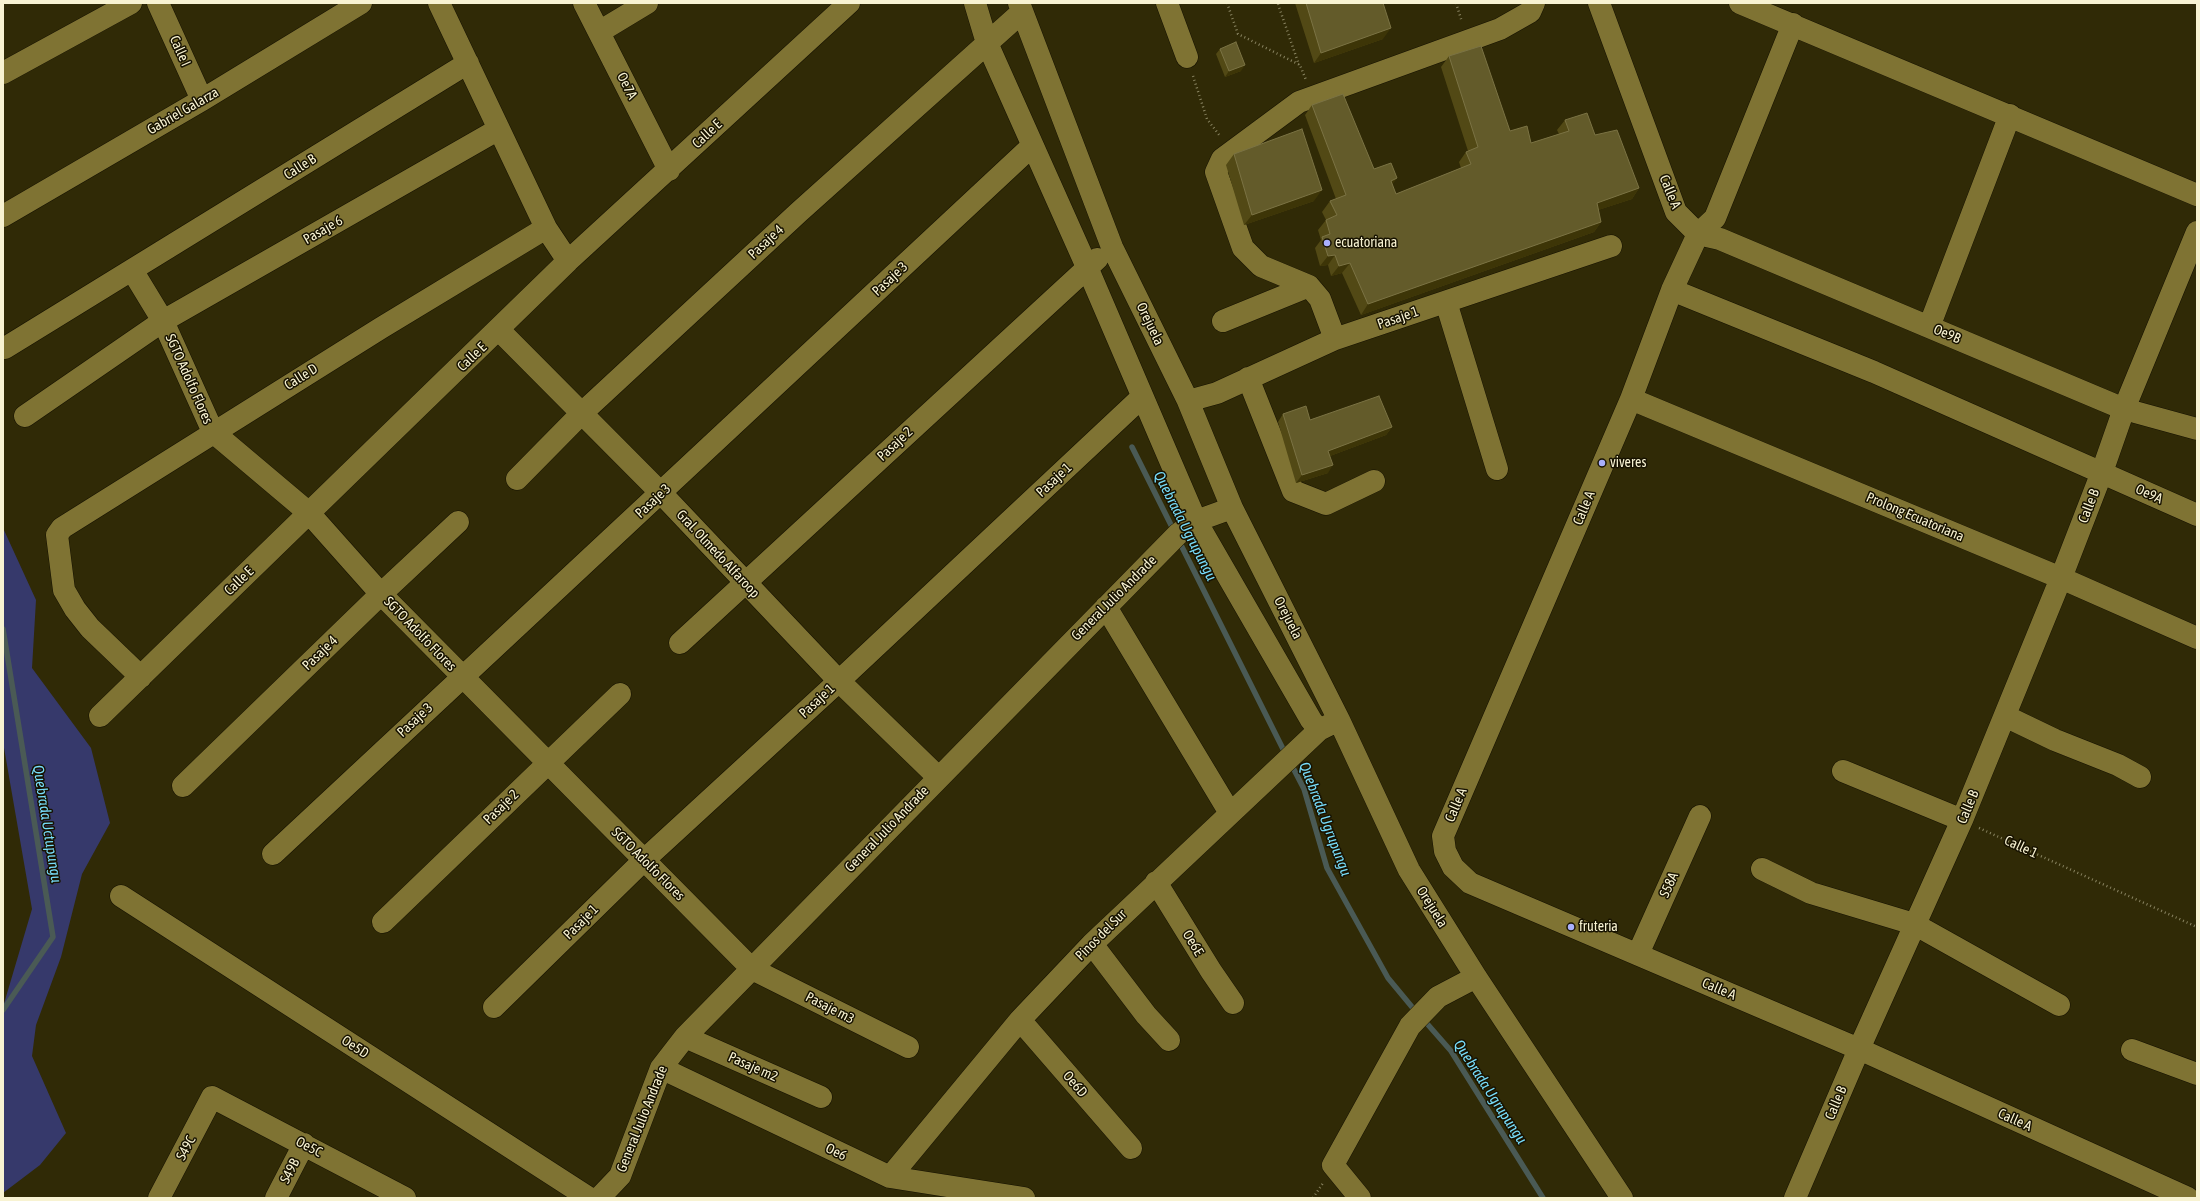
<!DOCTYPE html>
<html>
<head>
<meta charset="utf-8">
<style>
	body { margin:0 }
	#map { position:relative; width:2200px; height:1201px; overflow:hidden; background:#302a06; font-family:"Asap Condensed",sans-serif }
	canvas { display:block }
	.frame { position:absolute; inset:0; border:4px solid #f8f3d2; pointer-events:none }
</style>
</head>
<body>
<div id="map">
<canvas width="2200" height="1201"></canvas>
<div class="frame"></div>
</div>
<script>
const g = document.querySelector('canvas').getContext('2d');
g.lineJoin = 'round';
function paint(path, color) { g.fillStyle = color; g.fill(path, 'evenodd'); }
const shape = rows => new Path2D(rows.map(r => 'M' + r).join(''));
function strokePath(path, color, width, dash) { g.strokeStyle = color; g.lineWidth = width; g.lineCap = dash ? 'butt' : 'round'; g.setLineDash(dash || []); g.stroke(path); }
function drawText(font, color, halo, rows, align = 'center') {
  g.font = font + ' "Asap Condensed",sans-serif'; g.lineWidth = 3; g.setLineDash([]); g.textBaseline = 'middle'; g.strokeStyle = halo; g.fillStyle = color; for (const [text, x, y, turn = 0] of rows) {
    g.save(); g.translate(x, y); g.rotate((+turn || 0) * Math.PI / 180); g.textAlign = isNaN(turn) ? turn : align; if (halo) g.strokeText(text, 0, 0); g.fillText(text, 0, 0); g.restore();
  }
}
const green = shape([
	[3,528,36,600,32,668,91,748,110,823,82,874,61,957,36,1025,32,1056,66,1133,40,1165,3,1193,3,1007,32,909,3,742]
]);
const stream = shape([
	[1132,447,1174,531],
	[1179,541,1286,755],
	[3,629,53,937,3,1010],
	[1290,762,1304,789,1327,868,1388,978,1417,1013],
	[1423,1019,1451,1051,1543,1198]
]);
const path = shape([
	[1227,3,1238,34,1300,65,1306,80],
	[1456,3,1462,22],
	[1278,4,1299,65],
	[1193,76,1207,119,1220,136],
	[1979,828,2197,927],
	[1313,1198,1323,1183]
]);
const minor = shape([
	[158,3,202,100],
	[439,3,546,228,568,261],
	[584,3,669,170],
	[975,3,987,43,1087,267,1196,521,1311,720,1319,730],
	[1019,3,1112,247,1188,401,1232,508,1339,720,1409,870,1476,977,1622,1198],
	[1167,3,1187,57],
	[1599,3,1676,212,1698,234,1672,290,1631,399,1443,836,1445,851,1453,867,1470,883,1859,1049,2188,1198],
	[1740,3,2197,195],
	[599,32,647,3],
	[3,73,131,3],
	[3,216,202,100,361,3],
	[1698,234,1720,239,2124,409,2197,429],
	[1698,234,1715,218,1793,24],
	[132,270,163,321,213,432,309,513,381,594,752,969,908,1047],
	[1672,290,1874,372,2197,515],
	[1446,302,1497,469],
	[1223,321,1309,286],
	[1929,327,2010,115],
	[499,330,661,493,839,681,938,777],
	[1335,339,1320,299,1309,286,1261,266,1243,248,1216,172,1222,159,1299,102,1500,29,1530,12,1534,3],
	[5,348,468,63],
	[1248,378,1293,491,1326,504,1374,481],
	[1631,399,2061,578,2197,638],
	[1188,401,1217,393,1335,339,1611,246],
	[25,416,163,321,499,129],
	[517,479,582,413,799,212,1022,12],
	[1106,607,1230,813],
	[680,643,1097,259],
	[141,677,90,628,75,609,64,590,57,535,62,528,381,328,546,228],
	[100,716,568,261,849,3],
	[2005,716,2055,740,2118,765,2140,777],
	[1843,771,1962,820],
	[183,786,381,594,458,522],
	[273,854,1032,146],
	[1762,869,1811,893,1914,924,2059,1005],
	[1156,882,1211,971,1233,1003],
	[121,896,589,1198],
	[383,922,620,694],
	[1092,944,1146,1015,1169,1040],
	[1638,954,1700,816],
	[494,1007,643,861,839,681,1142,397],
	[1020,1020,1131,1148],
	[685,1037,821,1097],
	[2132,1050,2197,1074],
	[661,1068,890,1177,1024,1198],
	[890,1177,1020,1020,1092,944,1319,730,1331,724],
	[159,1198,212,1097,405,1198],
	[276,1198,304,1144],
	[599,1198,620,1176,661,1068,685,1037,1178,534,1196,521,1232,508],
	[1360,1198,1333,1165,1410,1026,1438,997,1476,977],
	[1795,1198,1859,1049,1962,820,2061,578,2102,472,2124,409,2197,232]
]);
const wall = shape([
	[1295,3,1383,3,1383,39,1314,63],
	[1220,49,1241,71,1225,77,1216,54],
	[1449,56,1510,131,1531,143,1559,134,1557,130,1565,120,1595,135,1639,188,1632,199,1598,210,1601,222,1594,232,1361,315,1342,273,1331,276,1328,265,1320,266,1315,248,1321,240,1318,230,1326,220,1322,212,1330,201,1336,199,1305,115,1312,105,1374,169,1397,178,1392,184,1396,194,1461,168,1459,162,1466,152,1468,151,1441,67],
	[1234,154,1314,201,1244,225,1226,165],
	[1283,414,1310,420,1392,427,1386,435,1330,456,1328,473,1296,483,1278,422]
]);
const shadedWall = shape([
	[1391,28,1383,39,1314,63,1321,53],
	[1245,65,1241,71,1225,77,1229,71],
	[1397,178,1389,189,1391,181],
	[1639,188,1632,199,1589,213,1597,203],
	[1322,190,1314,201,1244,225,1252,215],
	[1601,222,1594,232,1361,315,1368,304],
	[1335,255,1328,265,1320,266,1328,256],
	[1350,263,1342,273,1331,276,1339,266],
	[1392,427,1386,435,1322,459,1328,451],
	[1333,465,1328,473,1296,483,1302,475]
]);
const building = shape([
	[1306,3,1383,3,1391,28,1321,53,1306,3],
	[1236,42,1245,65,1229,71,1220,49,1236,42],
	[1481,46,1510,131,1527,126,1531,143,1569,131,1565,120,1587,113,1595,135,1617,130,1639,188,1597,203,1601,222,1368,304,1350,263,1339,266,1335,255,1328,256,1322,237,1330,234,1326,220,1337,215,1330,201,1346,195,1312,105,1343,94,1374,169,1391,163,1397,178,1391,181,1396,194,1471,164,1466,152,1478,147,1449,56,1481,46],
	[1302,129,1322,190,1252,215,1234,154,1302,129],
	[1379,396,1392,427,1328,451,1333,465,1302,475,1283,414,1306,406,1310,420,1379,396]
]);
const markers = [
	[1327,243,4,"#a9b0fc"],
	[1602,463,4,"#a9b0fc"],
	[1571,927,4,"#a9b0fc"]
];
const streetNames = [
	["Calle I",180,51,66],
	["Oe7A",627,86,63],
	["Gabriel Galarza",183,111,-30],
	["Calle E",707,134,-43],
	["Calle B",300,167,-32],
	["Calle A",1670,192,68],
	["Pasaje 6",323,230,-30],
	["Pasaje 4",766,242,-43],
	["Pasaje 3",890,279,-43],
	["Pasaje 1",1398,318,-19],
	["Orejuela",1150,324,64],
	["Oe9B",1947,334,23],
	["Calle E",472,357,-44],
	["Calle D",301,377,-32],
	["SGTO Adolfo Flores",189,379,66],
	["Pasaje 2",895,444,-43],
	["Pasaje 1",1054,480,-43],
	["Oe9A",2149,494,24],
	["Pasaje 3",653,501,-43],
	["Calle B",2089,506,-69],
	["Calle A",1584,508,-67],
	["Prolong Ecuatoriana",1915,517,23],
	["Gral. Olmedo Alfaroop",718,554,47],
	["Calle E",239,581,-44],
	["General Julio Andrade",1114,598,-45],
	["Orejuela",1288,618,63],
	["SGTO Adolfo Flores",420,634,46],
	["Pasaje 4",320,653,-44],
	["Pasaje 1",817,701,-43],
	["Pasaje 3",415,720,-43],
	["Calle A",1456,805,-67],
	["Pasaje 2",501,807,-44],
	["Calle B",1968,807,-67],
	["General Julio Andrade",887,829,-46],
	["Calle 1",2021,847,25],
	["SGTO Adolfo Flores",648,864,45],
	["S58A",1669,885,-66],
	["Orejuela",1432,907,58],
	["Pasaje 1",581,922,-45],
	["Pinos del Sur",1101,935,-45],
	["Oe6E",1193,943,59],
	["Calle A",1719,989,23],
	["Pasaje m3",830,1008,27],
	["Oe5D",355,1047,33],
	["Pasaje m2",753,1067,24],
	["Oe6D",1075,1084,49],
	["Calle B",1836,1103,-67],
	["General Julio Andrade",642,1119,-68],
	["Calle A",2015,1120,24],
	["Oe5C",309,1147,28],
	["S49C",186,1148,-62],
	["Oe6",836,1152,26],
	["S49B",290,1171,-63]
];
const poiNames = [
	["ecuatoriana",1335,243],
	["viveres",1610,463],
	["fruteria",1579,927]
];
const waterNames = [
	["Quebrada Ugrupungu",1185,526,63],
	["Quebrada Ugrupungu",1325,819,69],
	["Quebrada Uctupungu",47,824,81],
	["Quebrada Ugrupungu",1490,1092,57]
];
paint(green, '#36396b');
strokePath(stream, '#4a5a55', 5.5);
strokePath(minor, '#161201', 23);
strokePath(path, '#898461', 2.5, [1, 3]);
strokePath(minor, '#7f7333', 22);
paint(wall, '#524915');
paint(shadedWall, '#3d3507');
paint(building, '#635b2a');
strokePath(building, '#7b7344', 1);
for (const [x, y, r, color] of markers) { const dot = new Path2D(); dot.arc(x, y, r, 0, 2 * Math.PI); g.fillStyle = color; g.fill(dot); strokePath(dot, '#171200', 1.5); }
drawText('14px', '#f8f3d2', '#171200', streetNames);
drawText('14px', '#f8f3d2', '#171200', poiNames, 'left');
drawText('italic 15px', '#77dcf9', '#171200', waterNames);
</script>
</body>
</html>
